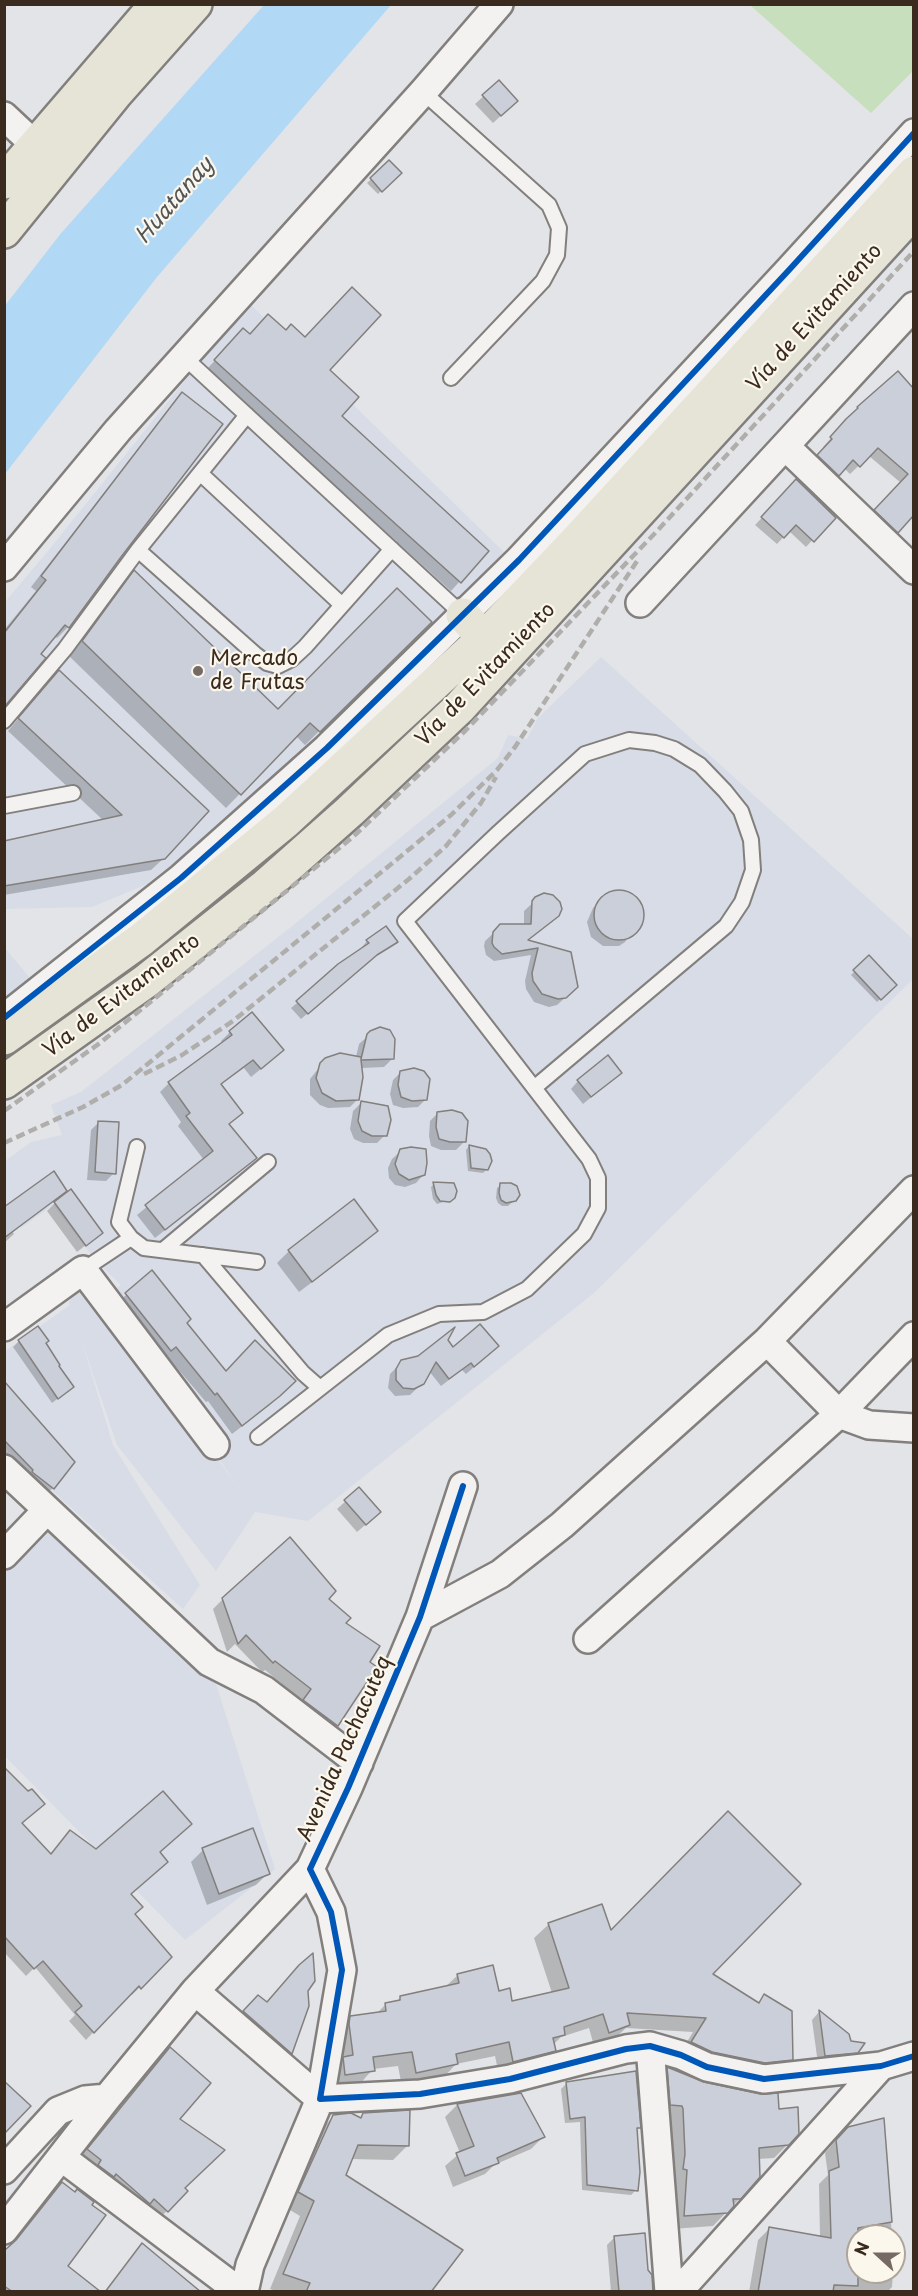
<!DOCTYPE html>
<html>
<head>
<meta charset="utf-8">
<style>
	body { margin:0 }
	#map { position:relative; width:918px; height:2296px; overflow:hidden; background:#e3e4e7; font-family:"Playpen Sans",sans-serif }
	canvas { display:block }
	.frame { position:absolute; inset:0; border:6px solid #3b2a1e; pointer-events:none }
	.north { position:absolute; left:846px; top:2224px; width:60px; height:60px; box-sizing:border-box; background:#fbf7ec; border:2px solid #aea59a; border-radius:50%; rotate:291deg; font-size:16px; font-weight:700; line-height:24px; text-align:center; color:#3b2a1e }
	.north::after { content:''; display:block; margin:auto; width:21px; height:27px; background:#766b64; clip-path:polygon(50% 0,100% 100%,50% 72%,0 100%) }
</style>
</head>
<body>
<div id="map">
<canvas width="918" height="2296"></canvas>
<div class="frame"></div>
<div class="north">N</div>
</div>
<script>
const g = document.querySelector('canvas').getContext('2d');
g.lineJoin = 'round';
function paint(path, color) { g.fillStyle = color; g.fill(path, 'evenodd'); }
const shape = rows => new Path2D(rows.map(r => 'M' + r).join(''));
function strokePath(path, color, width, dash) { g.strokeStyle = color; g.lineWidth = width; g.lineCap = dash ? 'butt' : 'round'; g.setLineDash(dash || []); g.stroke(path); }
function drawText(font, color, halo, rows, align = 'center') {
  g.font = font + ' "Playpen Sans",sans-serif'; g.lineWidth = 4.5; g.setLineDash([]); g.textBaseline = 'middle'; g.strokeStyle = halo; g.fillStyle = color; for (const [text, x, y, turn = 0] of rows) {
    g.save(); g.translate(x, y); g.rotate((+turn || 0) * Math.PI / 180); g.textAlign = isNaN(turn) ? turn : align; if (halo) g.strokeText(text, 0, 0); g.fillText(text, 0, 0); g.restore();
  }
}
const built = shape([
	[248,302,508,556,323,739,207,839,145,885,92,907,5,909,5,602,48,551],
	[601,657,913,939,913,979,594,1293,308,1521,255,1512,216,1571,117,1445,81,1339,113,1445,200,1585,183,1609,5,1448,4,1352,70,1305,69,1302,83,1270,239,1489,110,1294,121,1285,96,1261,53,1205,21,1228,5,1211,5,1161,31,1142,62,1135,51,1105,81,1092,291,927,498,758,508,735,527,739,538,718],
	[4,947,35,984,4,1009],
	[46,1518,209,1662,275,1869,185,1940,5,1756,5,1564]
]);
const green = shape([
	[750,5,913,5,913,71,871,113]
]);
const water = shape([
	[293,4,391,5,157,277,5,474,5,341,77,247]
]);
const shadow = shape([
	[499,82,508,109,493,123,475,104],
	[389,162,400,173,378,194,367,183],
	[285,332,304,339,327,370,339,416,487,551,451,591,207,369,235,339],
	[914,391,914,522,910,517,889,540,867,519,901,483,869,456,850,474,844,468,829,483,810,464,825,448,823,447,838,430],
	[182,394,119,556,68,627,57,638,55,636,39,654,44,658,4,704,4,630,36,591,31,587,172,405],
	[790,488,833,518,806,547,789,531,777,544,755,525],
	[134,572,278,711,430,622,305,745,296,736,226,808,69,656,120,586],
	[47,684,164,858,151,870,4,895,4,842,104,821,8,731],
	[622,891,636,898,643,912,642,919,625,942,619,946,603,946,591,937,587,922,593,908,601,899,615,892],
	[540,896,558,915,526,941,569,953,568,995,557,1005,549,1007,534,1002,526,989,525,981,531,955,494,961,486,955,484,946,485,941,501,926,524,926,524,911],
	[367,941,396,942,369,961,301,1019,291,1008,363,949,362,947],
	[869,957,895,985,877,1002,851,975],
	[230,1032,273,1059,251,1077,244,1068,220,1085,241,1113,228,1125,246,1166,155,1238,137,1215,204,1160,178,1126,181,1122,160,1092,169,1083,223,1043,221,1041],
	[368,1036,392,1059,384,1067,361,1068,358,1099,350,1107,328,1108,320,1105,310,1095,310,1079,326,1059,356,1057,359,1044],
	[401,1072,426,1099,418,1107,403,1108,393,1105,390,1094,393,1080],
	[612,1080,583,1104,571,1089,578,1081],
	[361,1103,385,1135,377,1143,363,1143,354,1139,350,1129,353,1111],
	[438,1113,464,1142,456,1150,441,1150,431,1146,429,1136,430,1121],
	[99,1122,114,1173,106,1181,87,1180,91,1130],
	[469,1146,487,1169,483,1173,468,1171,466,1150],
	[401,1151,424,1174,416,1183,405,1187,395,1185,389,1178,388,1168,392,1159],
	[434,1184,452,1199,437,1204,433,1199,431,1187],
	[501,1185,517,1198,508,1206,502,1206,498,1203,496,1198,497,1188],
	[57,1198,13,1232,14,1234,4,1243,4,1208],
	[354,1201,376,1231,364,1243,299,1292,277,1263,289,1251],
	[55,1203,101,1233,77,1252,47,1211],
	[152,1272,185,1323,226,1373,293,1381,270,1405,232,1434,208,1401,206,1402,166,1355,161,1359,117,1303],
	[19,1341,45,1344,57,1366,66,1392,52,1403,13,1347],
	[446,1341,453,1350,489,1354,466,1374,462,1370,441,1386,429,1371,422,1383,410,1395,395,1396,388,1388,390,1374,399,1365,419,1357],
	[4,1384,53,1488,45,1495,4,1455],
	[359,1489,371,1520,357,1532,337,1509],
	[223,1599,327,1599,344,1623,337,1725,327,1735,294,1711,302,1700,265,1670,262,1672,235,1644,227,1652,213,1609],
	[4,1769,20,1824,50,1856,96,1851,158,1853,129,1894,133,1915,170,1957,132,1995,130,1993,86,2040,69,2021,75,2015,35,1967,26,1976,4,1952],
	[203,1850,268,1873,256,1885,207,1905,191,1862],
	[549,1924,610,1933,710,1974,757,2003,765,1996,792,2059,777,2074,678,2057,693,2032,626,2028,614,2039,594,2046,589,2028,561,2037,553,2045,554,2050,540,2065,499,2075,495,2056,456,2064,443,2078,402,2087,398,2066,373,2069,359,2085,331,2088,336,2032,351,2017,376,2014,386,2004,395,2003,400,1998,444,1988,458,1975,498,1992,511,2002,552,1993,534,1938],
	[300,1966,306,1990,308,2006,291,2053,279,2065,232,2024,247,2009,266,2003],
	[819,2012,857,2052,849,2060,818,2064,812,2020],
	[170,2049,183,2188,186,2191,159,2219,80,2158],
	[668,2069,778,2110,788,2144,774,2158,758,2159,740,2198,713,2226,672,2229,672,2168,670,2118,658,2118,655,2082],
	[567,2083,639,2127,635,2131,636,2190,631,2195,582,2190,580,2122,565,2123,561,2089],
	[520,2094,543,2137,531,2149,494,2165,485,2174,453,2187,445,2166,460,2153,445,2117,457,2105],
	[364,2114,408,2145,393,2160,351,2159,344,2176,434,2292,279,2292,270,2289,300,2216,285,2207,319,2131,334,2116,359,2119],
	[883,2120,892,2236,858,2236,858,2272,893,2272,892,2287,887,2292,749,2292,758,2240,770,2228,820,2237,819,2184,828,2175,825,2153,836,2140],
	[62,2184,66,2267,98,2292,4,2292,4,2251],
	[615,2237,652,2292,611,2292,607,2245],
	[142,2245,202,2292,104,2292]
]);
const river = shape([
	[4,341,77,247,293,4]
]);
const building = shape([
	[499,80,518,101,501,116,482,95,499,80],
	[389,160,402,173,382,192,370,178,389,160],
	[352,287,381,315,330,370,359,397,342,416,489,551,461,583,214,360,243,328,250,334,268,314,286,330,291,324,305,337,352,287],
	[898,371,914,389,914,515,898,533,874,510,908,474,878,448,860,467,853,460,839,476,817,455,832,439,830,437,846,419,858,408,857,407,898,371],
	[182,392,223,424,121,557,69,628,65,625,41,654,46,658,5,706,4,633,46,580,41,576,182,392],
	[796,479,836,518,814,542,796,525,784,538,761,517,796,479],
	[134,570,278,709,397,588,432,622,320,732,310,723,241,795,82,641,134,570],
	[59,670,209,811,165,859,4,886,4,841,122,815,18,718,59,670],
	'594 915a25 25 0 1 1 50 0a25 25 0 1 1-50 0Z',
	[544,893,553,895,560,902,562,909,559,916,528,940,571,952,578,987,566,998,558,999,542,994,533,981,532,973,538,948,502,954,494,947,492,943,493,932,500,924,531,924,532,901,535,897,544,893],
	[386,926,398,942,377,955,308,1014,296,1001,338,964,369,943,366,940,386,926],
	[869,955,897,985,881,1000,853,970,869,955],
	[252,1012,284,1050,261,1069,253,1060,221,1084,243,1113,229,1124,257,1158,165,1230,145,1205,213,1151,186,1116,190,1113,168,1082,232,1035,229,1031,252,1012],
	[380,1027,390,1030,395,1039,394,1059,361,1060,363,1077,359,1100,336,1101,322,1093,316,1078,320,1063,325,1058,340,1053,361,1057,361,1059,367,1034,370,1031,380,1027],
	[608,1055,622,1073,591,1097,577,1080,608,1055],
	[414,1068,424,1071,430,1079,427,1100,412,1101,401,1097,398,1085,400,1071,414,1068],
	[361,1101,388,1106,391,1120,387,1136,372,1136,362,1131,358,1121,361,1101],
	[452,1110,462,1113,468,1121,466,1142,450,1142,439,1139,436,1127,437,1112,452,1110],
	[98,1121,119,1122,116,1174,95,1172,98,1121],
	[469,1145,486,1149,490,1154,492,1161,488,1170,471,1168,469,1145],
	[411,1147,426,1149,427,1163,425,1175,409,1180,399,1174,395,1164,400,1149,411,1147],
	[54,1171,67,1191,4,1238,4,1207,54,1171],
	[433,1182,454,1183,457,1191,455,1198,450,1202,440,1201,436,1195,433,1182],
	[500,1183,511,1183,517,1186,520,1195,516,1201,506,1203,501,1200,499,1193,500,1183],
	[71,1189,103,1233,86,1246,54,1202,71,1189],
	[354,1199,378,1231,312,1282,288,1250,354,1199],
	[152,1270,191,1319,187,1323,226,1371,255,1340,296,1381,280,1396,242,1426,217,1393,215,1395,176,1347,171,1351,125,1293,152,1270],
	[480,1324,499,1346,474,1367,471,1363,449,1379,436,1362,424,1384,414,1389,403,1388,396,1380,396,1369,401,1360,418,1356,455,1327,448,1340,453,1347,480,1324],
	[38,1326,49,1341,46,1343,60,1365,59,1366,74,1387,58,1399,18,1340,38,1326],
	[4,1381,75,1462,54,1489,32,1472,33,1470,4,1440,4,1381],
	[359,1487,381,1512,366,1525,344,1500,359,1487],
	[290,1537,336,1591,329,1599,351,1618,346,1623,380,1646,370,1662,377,1667,338,1726,303,1700,311,1689,275,1661,273,1663,246,1635,238,1644,222,1598,290,1537],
	[4,1767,28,1791,32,1789,45,1804,22,1823,51,1854,70,1830,96,1849,163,1791,192,1824,160,1852,168,1862,131,1894,143,1907,135,1914,172,1957,141,1989,139,1986,94,2033,75,2012,82,2006,43,1961,34,1969,4,1936,4,1767],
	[728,1811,801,1884,713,1974,759,2003,764,1994,792,2011,793,2060,765,2063,712,2052,691,2042,706,2018,627,2013,630,2025,609,2033,603,2014,564,2027,565,2035,553,2038,556,2051,513,2062,509,2042,456,2054,458,2064,416,2073,412,2052,373,2057,375,2071,345,2075,343,2057,353,2055,349,2024,350,2016,386,2011,385,2003,400,2000,400,1996,459,1983,457,1974,493,1965,499,1991,510,1988,512,2001,569,1988,548,1923,602,1904,611,1930,728,1811],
	[253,1828,270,1874,219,1894,202,1848,253,1828],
	[313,1953,315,1981,308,1991,309,2006,292,2054,243,2011,258,1995,267,2002,299,1965,313,1953],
	[819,2010,849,2034,851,2041,865,2043,858,2053,825,2056,819,2010],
	[170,2047,211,2083,180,2119,225,2150,185,2188,188,2191,168,2212,154,2199,150,2204,116,2174,114,2177,98,2165,101,2160,87,2149,170,2047],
	[667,2067,704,2082,761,2094,778,2093,779,2109,798,2107,799,2134,789,2145,759,2148,760,2177,741,2199,733,2199,734,2206,728,2213,684,2216,687,2170,683,2169,685,2154,683,2109,682,2106,670,2105,667,2067],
	[636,2071,641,2128,637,2128,640,2172,638,2191,587,2185,585,2117,570,2119,566,2082,636,2071],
	[4,2081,31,2106,4,2134,4,2081],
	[521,2093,545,2137,497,2158,499,2163,465,2176,456,2153,474,2146,457,2104,521,2093],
	[410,2110,409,2146,358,2145,346,2175,463,2250,431,2292,306,2292,310,2283,283,2274,314,2201,298,2192,333,2115,351,2113,361,2118,363,2113,410,2110],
	[884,2118,892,2222,858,2228,858,2286,834,2285,833,2292,758,2292,769,2227,831,2238,829,2171,839,2167,836,2140,848,2127,884,2118],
	[62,2182,75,2192,77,2189,94,2202,92,2205,106,2215,68,2266,101,2292,13,2292,4,2286,4,2251,16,2240,62,2182],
	[645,2233,648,2270,652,2275,653,2292,619,2292,614,2236,645,2233],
	[142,2243,201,2292,105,2292,142,2243]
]);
const service = shape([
	[423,92,549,205,559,228,557,255,543,281,451,378],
	[184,357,463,615],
	[200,473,342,605],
	[138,550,255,654,267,663,278,666,292,659,305,647,392,549],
	[4,721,65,649,138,550,247,415],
	[4,806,73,793],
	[137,1147,119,1222,131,1238,144,1248,257,1262],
	[163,1250,268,1162],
	[203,1255,303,1373,320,1388],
	[83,1270,131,1238],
	[258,1437,388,1335,439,1314,483,1312,527,1289,584,1234,598,1208,598,1178,589,1159,405,921,498,833,585,754,629,740,655,743,674,749,700,765,725,791,741,811,751,840,753,870,742,902,726,926,534,1088]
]);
const minor = shape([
	[4,116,35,145,48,162],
	[785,446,914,570],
	[4,567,118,430,423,92,499,4],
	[640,603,914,306],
	[4,1018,181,878,327,748,519,560,789,270,914,133],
	[4,1327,83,1270,215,1445],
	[767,1341,839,1414,869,1425,914,1428],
	[4,1469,209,1662,264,1690,359,1763],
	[463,1486,420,1617,348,1788,310,1869,331,1912,342,1970,320,2099,420,2094,510,2079,626,2049,650,2046,681,2055,707,2067,764,2079,881,2066,914,2056],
	[4,1555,47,1510],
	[420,1617,500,1574,562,1525,767,1341,914,1190],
	[588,1639,839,1414,914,1336],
	[195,1991,320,2099,250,2265,244,2292],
	[650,2046,669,2292],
	[61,2157,240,2292],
	[4,2170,58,2111,85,2100,107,2098],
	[4,2230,107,2098,195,1991,310,1869],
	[678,2292,881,2066]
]);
const primary = shape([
	[4,182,157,4],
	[4,231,115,94,195,4]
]);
const trunk = shape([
	[463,615,484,638],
	[4,1038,142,939,286,821,484,638,578,539,914,173],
	[4,1082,146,981,263,888,350,811,459,708,914,211]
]);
const rail = shape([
	[144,1074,182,1055,233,1021,409,879,446,846,481,803,496,777],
	[4,1111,100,1043,354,836,465,731,658,530,914,251],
	[4,1143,83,1107,122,1085,451,815,497,770,515,747,639,558]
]);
const cycleway = shape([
	[4,1018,181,878,327,748,519,560,789,270,914,133],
	[463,1486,420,1617,348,1788,310,1869,331,1912,342,1970,320,2099,420,2094,510,2079,626,2049,650,2046,681,2055,707,2067,764,2079,881,2066,914,2056]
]);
const markers = [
	[198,671,6,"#766b64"]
];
const streetNames = [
	["Vía de Evitamiento",815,318,-48],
	["Vía de Evitamiento",486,675,-46],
	["Vía de Evitamiento",122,996,-37],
	["Avenida Pachacuteq",345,1749,-66]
];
const poiNames = [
	["Mercado",210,659],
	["de Frutas",210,683]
];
const waterNames = [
	["Huatanay",175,201,-49]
];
paint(built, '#d7dce7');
paint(green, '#c7dfbc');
paint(water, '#b1d8f5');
paint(shadow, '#0003');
strokePath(river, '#b1d8f5', 42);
paint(building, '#cbcfd9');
strokePath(building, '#827f7d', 1.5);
strokePath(service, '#827f7d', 18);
strokePath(minor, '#827f7d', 32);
strokePath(primary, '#827f7d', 38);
strokePath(trunk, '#827f7d', 38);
strokePath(service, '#f3f2f0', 14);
strokePath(minor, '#f3f2f0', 27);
strokePath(primary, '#e6e4d7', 33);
strokePath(trunk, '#e6e4d7', 33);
strokePath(rail, '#b0aeab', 4.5, [9, 4.5]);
strokePath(cycleway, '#0057b8', 6);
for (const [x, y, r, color] of markers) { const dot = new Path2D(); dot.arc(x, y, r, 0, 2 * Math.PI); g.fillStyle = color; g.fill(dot); strokePath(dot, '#fbf7ec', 2); }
drawText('21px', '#3b2a1e', '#fbf7ec', streetNames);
drawText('21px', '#3b2a1e', '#fbf7ec', poiNames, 'left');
drawText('italic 22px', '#535455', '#fbf7ec', waterNames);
</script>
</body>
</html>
